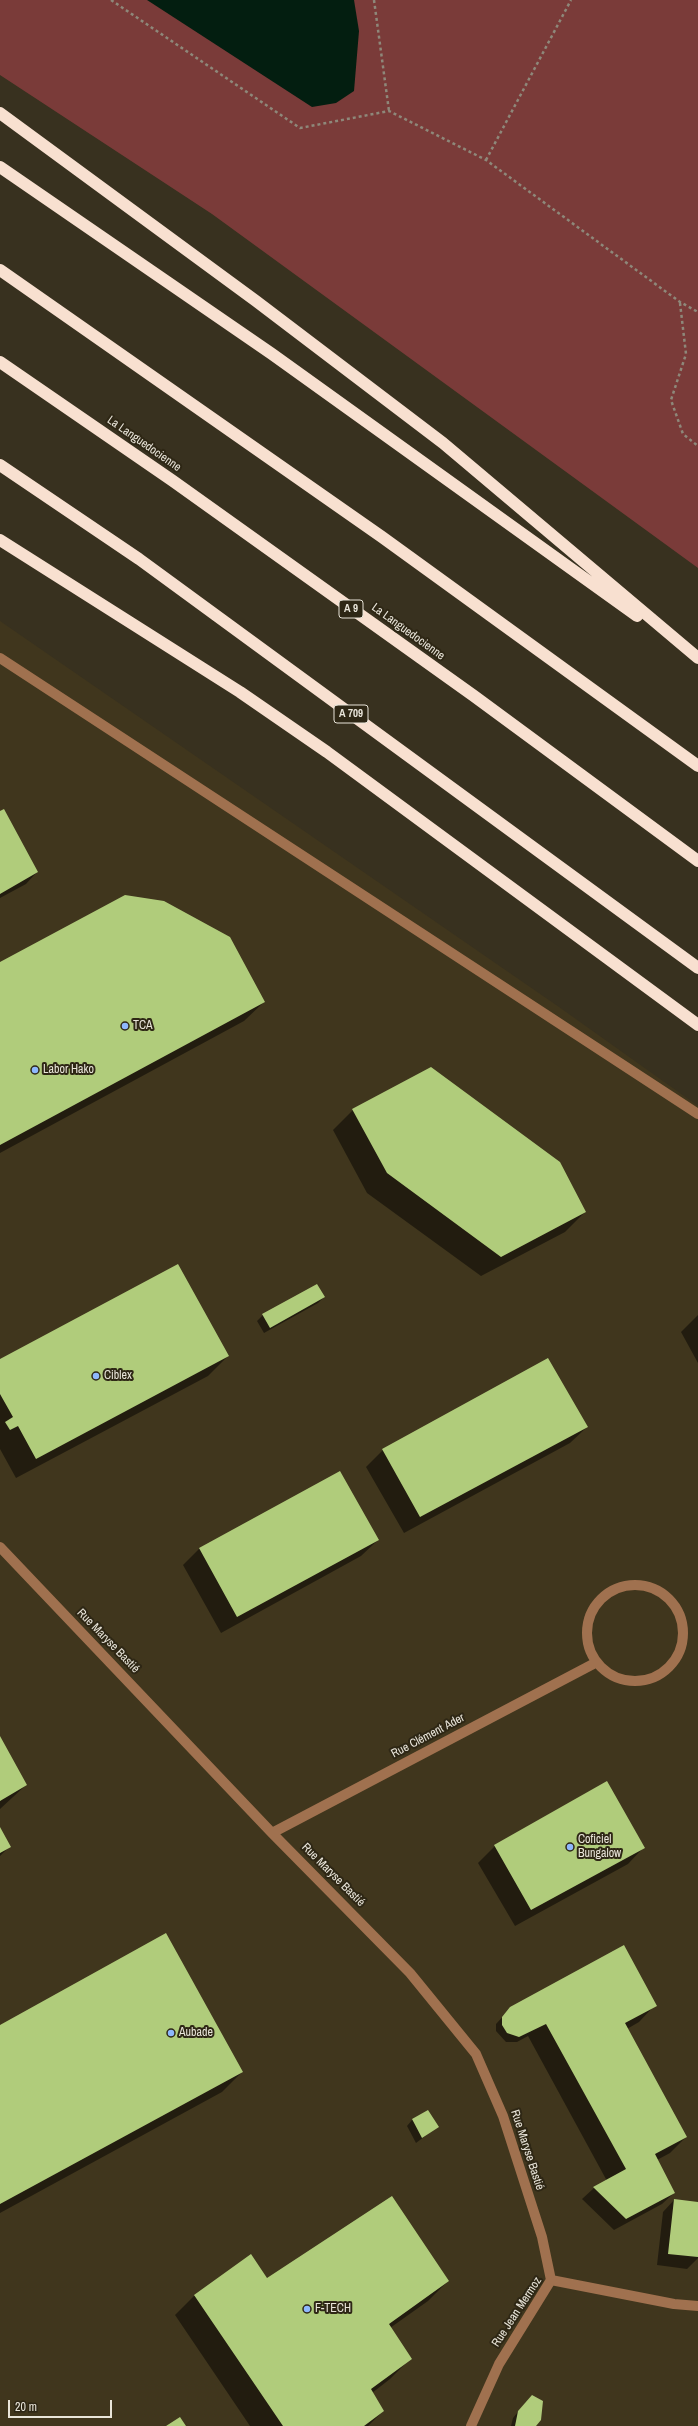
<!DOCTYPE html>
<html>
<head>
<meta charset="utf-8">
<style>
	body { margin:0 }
	#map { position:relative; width:698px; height:2426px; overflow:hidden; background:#38311f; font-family:"Archivo Narrow",sans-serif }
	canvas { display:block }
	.scale { position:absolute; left:8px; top:2400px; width:104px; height:18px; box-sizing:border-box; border:2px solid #e9e5da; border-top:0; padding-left:5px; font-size:12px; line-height:14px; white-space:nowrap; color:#e9e5da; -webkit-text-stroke:3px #2e2715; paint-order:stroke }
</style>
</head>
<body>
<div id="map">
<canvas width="698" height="2426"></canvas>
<div class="scale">20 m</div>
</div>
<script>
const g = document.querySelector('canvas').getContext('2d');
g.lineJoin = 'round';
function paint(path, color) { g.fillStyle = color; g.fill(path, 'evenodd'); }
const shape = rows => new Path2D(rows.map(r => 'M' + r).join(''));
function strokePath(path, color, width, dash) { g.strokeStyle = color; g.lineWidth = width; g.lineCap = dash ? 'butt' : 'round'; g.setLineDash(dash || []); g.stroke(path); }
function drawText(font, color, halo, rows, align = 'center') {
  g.font = font + ' "Archivo Narrow",sans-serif'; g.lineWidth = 4; g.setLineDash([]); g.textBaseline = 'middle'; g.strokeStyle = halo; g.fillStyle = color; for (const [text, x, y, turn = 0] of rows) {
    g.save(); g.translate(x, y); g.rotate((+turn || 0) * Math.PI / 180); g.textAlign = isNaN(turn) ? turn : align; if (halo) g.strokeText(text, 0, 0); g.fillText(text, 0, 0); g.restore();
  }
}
const built = shape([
	[0,621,559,1007,698,1106,698,2426,0,2426]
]);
const green = shape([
	[0,0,698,0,698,568,212,214,0,75]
]);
const water = shape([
	[147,0,354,0,359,31,354,91,336,103,312,107]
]);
const shadow = shape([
	[0,812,37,872,26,884,0,898],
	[0,963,264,1002,244,1021,0,1153],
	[353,1110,585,1212,565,1232,481,1276,367,1193,333,1130],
	[324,1297,318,1303,264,1333,257,1321,263,1315],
	[698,1315,698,1363,681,1332],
	[228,1356,208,1376,16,1478,0,1449,0,1360],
	[547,1360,587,1427,570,1443,404,1533,366,1467,383,1450],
	[340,1473,378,1540,361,1556,221,1633,183,1565,199,1549],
	[0,1739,26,1785,0,1809],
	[607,1783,644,1847,628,1864,515,1926,478,1863,495,1846],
	[0,1829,10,1846,0,1856],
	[655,2005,639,2022,627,2029,686,2137,670,2153,657,2160,674,2193,662,2204,614,2230,582,2199,594,2188,607,2181,528,2036,517,2042,506,2042,496,2031,496,2024,508,2011],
	[0,2025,242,2072,222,2092,0,2213],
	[412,2120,437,2127,416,2143,407,2126],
	[674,2200,698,2203,698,2258,687,2269,657,2265,663,2212],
	[448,2281,428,2301,390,2328,410,2359,390,2379,372,2393,383,2411,368,2426,250,2426,175,2315,194,2296],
	[526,2402,534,2426,511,2426,513,2418]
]);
const building = shape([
	[4,809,38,872,0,894,0,811],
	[125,895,164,901,230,937,265,1002,0,1145,0,962],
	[431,1067,560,1162,586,1212,501,1257,387,1173,352,1109],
	[178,1264,229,1356,36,1459,18,1426,10,1430,5,1422,13,1417,0,1394,0,1359],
	[317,1284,325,1297,270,1328,262,1314],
	[548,1358,588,1427,420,1517,382,1449],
	[340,1471,379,1540,237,1617,199,1548],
	[0,1736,27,1785,0,1801],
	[607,1781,645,1848,531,1910,494,1845],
	[0,1827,11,1847,0,1853],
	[166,1933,243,2072,0,2204,0,2025],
	[624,1945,657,2006,625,2023,687,2137,655,2154,675,2193,626,2219,593,2187,626,2169,546,2024,519,2037,507,2033,502,2025,502,2017,510,2007],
	[428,2110,439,2127,422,2138,412,2119],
	[392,2196,449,2281,389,2324,412,2359,371,2389,384,2411,364,2426,283,2426,194,2295,251,2254,267,2278],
	[674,2199,698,2202,698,2257,668,2254],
	[532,2395,543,2401,541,2420,536,2426,515,2426,518,2411],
	[180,2417,186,2426,166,2426]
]);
const path = shape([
	[111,0,300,128,389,111,486,160,680,302,698,312],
	[374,0,389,111],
	[486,160,571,0],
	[680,303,686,354,671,400,683,434,698,446]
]);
const minor = shape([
	[0,658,698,1114],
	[0,1547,272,1833,410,1973,476,2054,503,2116,542,2237,551,2280],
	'587 1633a48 48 0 1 1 96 0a48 48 0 1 1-96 0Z',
	[272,1833,597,1662],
	[551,2280,674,2304,698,2306],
	[471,2426,499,2364,551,2280]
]);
const highway = shape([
	[0,113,256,301,443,443,698,658],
	[0,167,272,354,637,616],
	[0,270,382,537,698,766],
	[0,362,173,481,474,696,698,861],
	[0,465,139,559,698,968],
	[0,540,240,692,327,752,698,1025]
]);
const markers = [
	[125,1026,4,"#8eb8fd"],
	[35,1070,4,"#8eb8fd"],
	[96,1376,4,"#8eb8fd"],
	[570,1847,4,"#8eb8fd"],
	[171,2033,4,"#8eb8fd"],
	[307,2309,4,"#8eb8fd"]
];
const shields = [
	[351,609,24],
	[351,714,34]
];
const shieldNames = [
	["A 9",351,609],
	["A 709",351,714]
];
const streetNames = [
	["La Languedocienne",144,444,35],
	["La Languedocienne",408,632,36],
	["Rue Maryse Bastié",108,1641,46],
	["Rue Clément Ader",428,1736,-28],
	["Rue Maryse Bastié",333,1875,45],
	["Rue Maryse Bastié",527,2150,72],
	["Rue Jean Mermoz",517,2312,-57]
];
const poiNames = [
	["TCA",133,1026],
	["Labor Hako",43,1070],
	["Ciblex",104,1376],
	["Coficiel",578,1840],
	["Bungalow",578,1854],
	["Aubade",179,2033],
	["F-TECH",315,2309]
];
paint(built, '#40361d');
paint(green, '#7a3b39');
paint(water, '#031e10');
paint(shadow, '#0007');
paint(building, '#b0cc7b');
strokePath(path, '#8e887a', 2.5, [3, 3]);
strokePath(minor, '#a0714f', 10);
strokePath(highway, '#f8e0d0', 12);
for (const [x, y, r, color] of markers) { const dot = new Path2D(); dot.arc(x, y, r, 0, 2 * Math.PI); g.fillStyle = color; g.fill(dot); strokePath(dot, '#2e2715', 1.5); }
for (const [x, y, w] of shields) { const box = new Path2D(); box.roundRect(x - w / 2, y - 9, w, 18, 3); g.fillStyle = '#2e2715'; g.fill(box); strokePath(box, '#e9e5da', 1); }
drawText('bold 11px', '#e9e5da', null, shieldNames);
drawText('12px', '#e9e5da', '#2e2715', streetNames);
drawText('12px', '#e9e5da', '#2e2715', poiNames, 'left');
</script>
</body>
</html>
